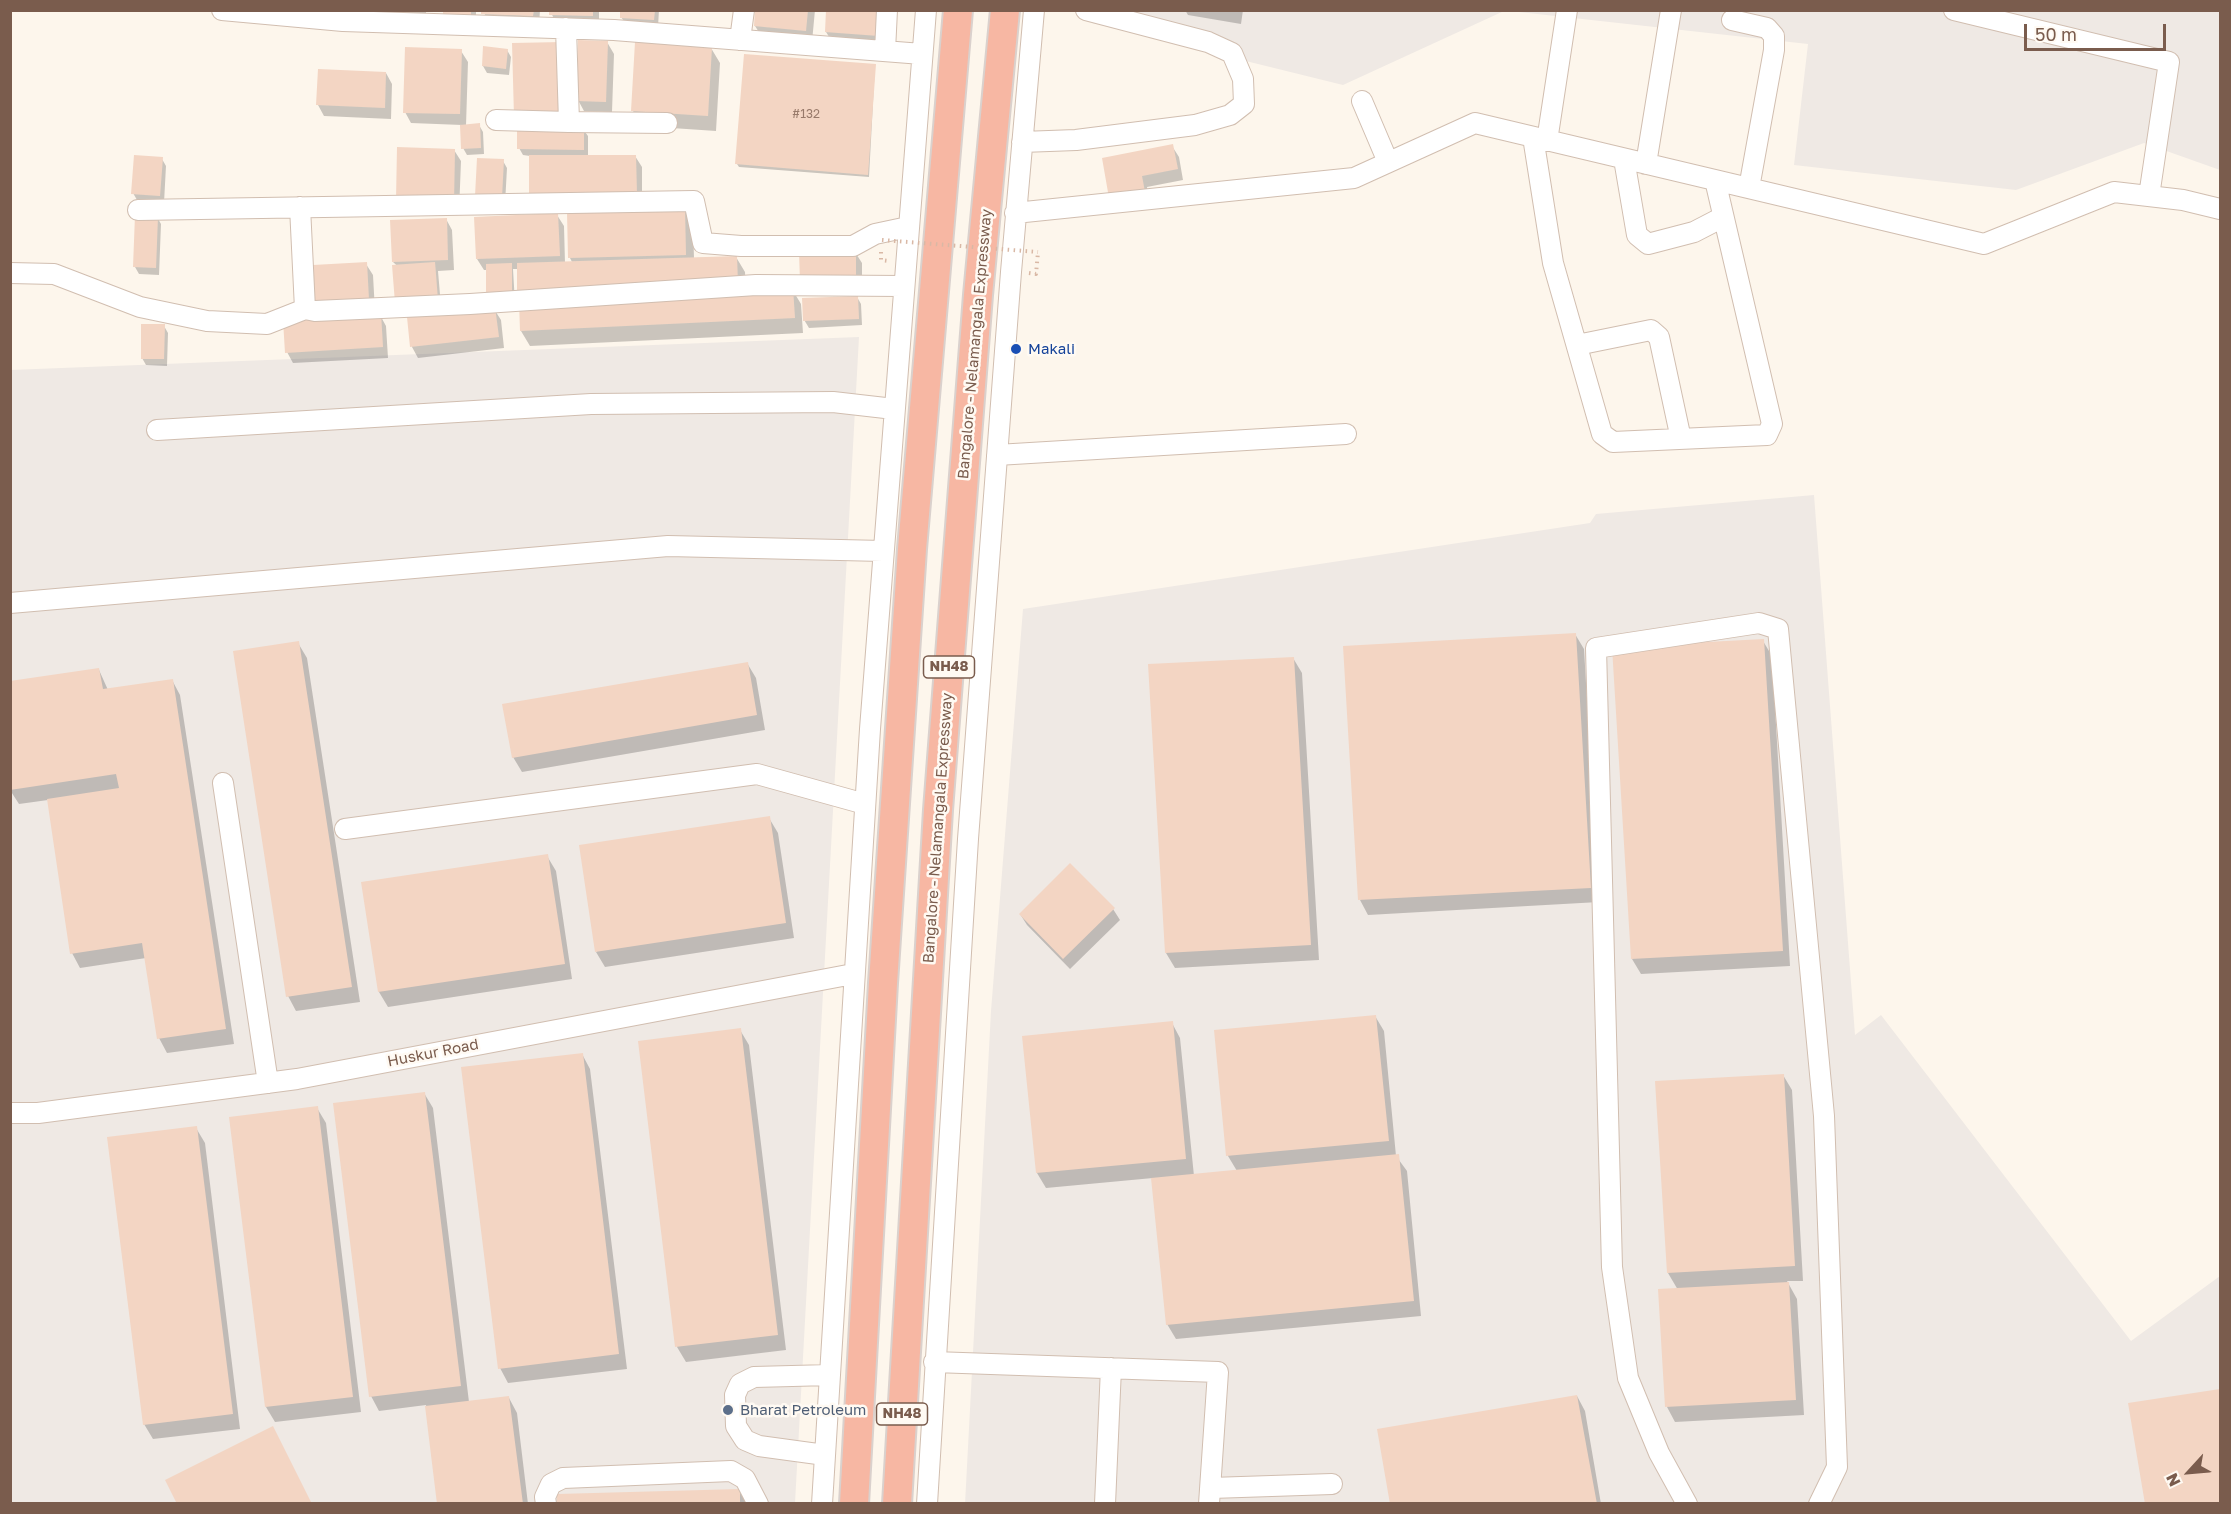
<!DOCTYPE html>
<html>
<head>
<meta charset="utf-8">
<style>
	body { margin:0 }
	#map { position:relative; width:2231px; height:1514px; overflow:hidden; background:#fdf6ec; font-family:"Golos Text",sans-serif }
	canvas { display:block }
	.frame { position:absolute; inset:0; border:12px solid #7a5c4d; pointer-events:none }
	.north { position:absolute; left:2159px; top:1442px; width:60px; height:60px; -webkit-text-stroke:4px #fffaf3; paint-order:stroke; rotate:244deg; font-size:16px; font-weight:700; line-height:24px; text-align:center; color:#7a5c4d }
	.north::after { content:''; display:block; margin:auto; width:21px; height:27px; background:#7a5c4d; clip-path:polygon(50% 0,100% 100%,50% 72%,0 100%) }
	.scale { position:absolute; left:2024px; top:24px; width:142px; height:27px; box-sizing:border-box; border:3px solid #7a5c4d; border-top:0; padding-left:8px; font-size:18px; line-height:21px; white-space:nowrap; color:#7a5c4d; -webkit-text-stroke:4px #fffaf3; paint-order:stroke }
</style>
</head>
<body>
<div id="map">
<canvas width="2231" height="1514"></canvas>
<div class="frame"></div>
<div class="north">N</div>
<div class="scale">50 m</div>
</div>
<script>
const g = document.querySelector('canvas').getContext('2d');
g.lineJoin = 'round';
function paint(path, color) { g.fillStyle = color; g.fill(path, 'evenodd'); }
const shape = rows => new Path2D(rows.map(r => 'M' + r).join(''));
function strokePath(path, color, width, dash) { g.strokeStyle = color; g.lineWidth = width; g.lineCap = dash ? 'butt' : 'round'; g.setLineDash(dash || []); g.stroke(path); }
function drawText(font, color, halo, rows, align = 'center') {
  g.font = font + ' "Golos Text",sans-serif'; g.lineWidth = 5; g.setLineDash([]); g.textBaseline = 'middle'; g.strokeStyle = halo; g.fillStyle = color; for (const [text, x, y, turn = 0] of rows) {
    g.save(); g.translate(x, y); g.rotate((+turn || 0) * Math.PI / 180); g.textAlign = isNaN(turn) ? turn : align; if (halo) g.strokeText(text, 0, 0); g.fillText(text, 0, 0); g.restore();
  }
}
const industrial = shape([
	[1093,10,1504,11,1343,85,1092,23],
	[1510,11,2220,11,2220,170,2144,143,2016,190,1794,165,1808,44],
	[859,337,795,1503,11,1503,10,370],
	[1814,495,1855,1035,1881,1015,2131,1341,2220,1276,2220,1503,965,1504,991,1011,1023,609,1590,523,1596,514]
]);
const shadow = shape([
	[388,10,426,10,426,18,392,18],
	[445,10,476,10,476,26],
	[483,10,540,10,539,26,489,24],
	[550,10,599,10,599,27,557,26],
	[622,10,659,10,658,27,626,24,621,17],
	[757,10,815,10,812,42,762,37,755,26],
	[886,10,884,46,833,43,826,32],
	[1185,10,1243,10,1241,24,1188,15],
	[607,42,614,54,612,112,584,111,578,100],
	[711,48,720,63,716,131,642,126,633,111],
	[507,50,511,57,509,75,487,73,483,66],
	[461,51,468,62,466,126,479,125,483,132,484,154,467,155,463,148,462,125,411,123,405,112],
	[875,66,869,177,739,167,737,164],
	[386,73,392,84,391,119,324,116,318,105],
	[571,129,583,129,588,136,588,156,635,156,642,167,642,206,530,156,523,155,519,148],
	[1172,146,1179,157,1183,180,1147,187,1150,203,1103,159],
	[454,150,461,161,459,212,404,211],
	[162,159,166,166,164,203,137,200,133,193],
	[503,161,507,168,505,204,481,202],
	[684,210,693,226,694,258,736,257,745,272,746,292,792,289,801,304,803,333,530,346,521,331,526,302,519,290,518,269,513,269,515,303,487,270,484,270,477,259,557,215,564,226,565,263,572,262,570,258,568,214],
	[157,217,161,224,159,275,139,274,135,267],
	[446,219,452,230,454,270,438,271,441,306,393,262],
	[855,252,862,263,862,292,808,293],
	[366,264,373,275,375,311,314,267],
	[857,297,861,304,862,325,809,328,803,318],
	[494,309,501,320,504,348,418,358,412,347,408,319],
	[380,315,386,326,388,358,293,363,287,352],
	[164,326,168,333,167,366,146,365,142,358],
	[1575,634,1584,649,1599,902,1368,915,1360,900],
	[1763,641,1772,656,1790,966,1641,974,1632,959],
	[298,643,307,658,360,1002,296,1011,288,996],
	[1293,658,1302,673,1319,960,1175,968,1166,953],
	[747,663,756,678,765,730,522,772,513,757],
	[99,670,108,690,172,680,180,695,234,1044,167,1053,159,1038,146,958,80,968,72,953,48,800,19,804,10,790],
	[769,818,778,833,794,938,605,967,596,952],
	[547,856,556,871,572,979,388,1007,379,992,363,883],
	[1113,909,1120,920,1070,969,1027,925,1020,914],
	[1375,1016,1384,1031,1396,1156,1407,1171,1421,1316,1176,1339,1167,1324,1153,1178,1046,1188,1037,1173,1023,1037,1172,1023,1180,1038,1194,1176,1237,1171,1228,1156,1215,1032],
	[740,1030,749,1045,786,1350,686,1362,677,1347],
	[582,1054,590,1069,627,1369,508,1383,500,1368],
	[1783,1075,1792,1090,1803,1281,1787,1281,1797,1299,1804,1415,1675,1422,1667,1407,1678,1290,1668,1273],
	[424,1093,433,1108,469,1402,509,1398,517,1413,528,1504,438,1504,426,1405,379,1411,371,1396],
	[317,1108,326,1123,361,1412,275,1422,266,1407,231,1118],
	[196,1128,205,1143,240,1429,153,1439,144,1424],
	[2220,1390,2220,1504,2146,1504,2130,1405],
	[1577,1396,1585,1411,1601,1504,1391,1504],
	[739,1490,747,1504,559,1504]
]);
const building = shape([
	[443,10,471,10,471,15,443,15],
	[481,10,534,10,533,16,481,14],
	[549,10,593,10,593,16,549,15],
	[620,10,655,10,654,20,620,18],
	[755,10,808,10,806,31,754,26],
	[826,10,880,10,879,36,825,32],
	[578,40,608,41,606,102,577,101],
	[563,42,565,116,514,117,512,43],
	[635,42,712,47,708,116,631,111],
	[483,46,508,49,506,69,482,66],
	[405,47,462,49,460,114,403,113],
	[744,54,876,64,868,175,735,164],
	[318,69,386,72,385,108,316,105],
	[480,123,481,148,461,149,460,125],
	[517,127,584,127,584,150,517,149],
	[1173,144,1178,169,1142,176,1145,192,1109,198,1102,158],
	[397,147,455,149,454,202,396,200],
	[134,155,163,157,160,196,131,194],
	[529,155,636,155,637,195,529,195],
	[477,158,504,159,502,197,475,196],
	[685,209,686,255,568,258,567,212],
	[558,213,560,256,476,259,474,217],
	[135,215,158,216,156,268,133,267],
	[447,218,448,260,392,262,390,220],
	[856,250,856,282,800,282,799,251],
	[737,256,738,284,517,291,517,263],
	[367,262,369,300,315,303,313,265],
	[435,262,438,300,395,303,392,265],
	[512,263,512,296,486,296,486,264],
	[793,288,795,318,520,331,519,301],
	[858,296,859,319,803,321,802,298],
	[495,307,499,337,410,347,407,317],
	[381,313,383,347,285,353,283,320],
	[141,324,165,324,164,359,141,359],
	[1576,633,1591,888,1358,900,1343,646],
	[1764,639,1783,951,1631,959,1612,647],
	[299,641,352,987,286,997,233,651],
	[1294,657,1311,945,1165,953,1148,664],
	[748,662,757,715,512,758,502,704],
	[99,668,103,689,173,679,226,1029,157,1039,142,943,70,954,47,799,119,788,116,774,10,790,10,681],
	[770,816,786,923,595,952,579,845],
	[548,854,565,964,378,992,361,882],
	[1070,863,1115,908,1063,959,1019,914],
	[1376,1015,1389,1141,1226,1156,1214,1030],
	[1173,1021,1186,1159,1036,1173,1022,1036],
	[741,1028,778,1335,675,1347,638,1041],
	[583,1053,619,1354,498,1369,461,1067],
	[1784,1074,1795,1266,1667,1273,1655,1081],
	[425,1092,461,1386,369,1397,333,1103],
	[318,1106,353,1397,265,1407,229,1117],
	[197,1126,233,1414,143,1425,107,1137],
	[1399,1154,1414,1301,1166,1325,1151,1178],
	[1789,1282,1796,1400,1665,1407,1658,1289],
	[2220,1389,2220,1504,2145,1504,2128,1403],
	[1577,1395,1597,1504,1390,1504,1377,1429],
	[509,1396,523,1504,437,1504,425,1406],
	[273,1426,312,1504,177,1504,165,1480],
	[740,1489,740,1504,557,1504,557,1494]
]);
const path = shape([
	[881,252,881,260,889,261],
	[1029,273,1036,274,1038,252]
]);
const minor = shape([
	[222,10,343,21,614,30,922,54],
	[1954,10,2169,62,2149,196],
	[1732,20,1767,28,1774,36,1774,50,1749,188],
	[566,28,569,122,667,123],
	[740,40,744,10],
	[885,51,887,10],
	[1362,101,1388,162],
	[496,120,569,122],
	[1533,137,1553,263,1602,434,1613,442,1767,435,1772,424,1715,180],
	[1547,141,1567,10],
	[1022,142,1076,140,1195,125,1230,115,1244,104,1243,79,1232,53,1208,42,1086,10],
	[1624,159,1637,235,1648,244,1694,232,1723,217],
	[1646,164,1671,10],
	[138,210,694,201,703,243,741,246,853,246,875,234,908,227],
	[1015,213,1354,178,1475,123,1984,244,2114,192,2183,200,2220,209],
	[10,273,54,274,140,307,207,321,267,324,305,309,300,207],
	[305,309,315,311,470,304,756,285,903,286],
	[1577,345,1651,330,1659,337,1681,439],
	[157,430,591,404,833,402,894,409],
	[997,455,1346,434],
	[10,603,668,546,883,551],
	[223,783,268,1083],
	[345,829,757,774,865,804],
	[10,1113,38,1113,297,1079,853,974],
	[934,1362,1218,1372,1209,1504],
	[825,1455,759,1446,745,1440,736,1426,735,1395,740,1384,754,1377,830,1375],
	[1211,1488,1332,1484],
	[546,1504,545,1497,551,1484,563,1478,731,1471,745,1479,758,1504],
	[822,1504,870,729,926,10],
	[927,1504,968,839,1011,272,1034,10],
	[1105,1504,1111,1368],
	[1687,1504,1659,1453,1628,1378,1612,1267,1596,648,1759,623,1778,629,1824,1116,1837,1467,1819,1504]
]);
const highway = shape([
	[854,1504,883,983,912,549,958,10],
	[897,1504,938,810,978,295,1005,10]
]);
const pathBridge = shape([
	[882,240,1038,252]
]);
const markers = [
	[1016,349,6,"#1a4fb4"],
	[728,1410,6,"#5c6f8a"]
];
const numberNames = [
	["#132",806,114]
];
const shields = [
	[949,667,51],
	[902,1414,51]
];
const shieldNames = [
	["NH48",949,667],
	["NH48",902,1414]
];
const streetNames = [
	["Bangalore - Nelamangala Expressway",975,344,-85],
	["Bangalore - Nelamangala Expressway",938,828,-86],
	["Huskur Road",433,1053,-11]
];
const transitNames = [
	["Makali",1028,349]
];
const serviceNames = [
	["Bharat Petroleum",740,1410]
];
paint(industrial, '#efe9e4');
paint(shadow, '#0003');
paint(building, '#f3d5c3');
strokePath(minor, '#d1beb0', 22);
strokePath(highway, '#dad1cd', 32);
strokePath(path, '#d9b8a5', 4, [1.5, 4.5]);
strokePath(minor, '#fff', 20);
strokePath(highway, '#f7b7a3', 28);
strokePath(pathBridge, '#d9b8a5', 4, [1.5, 4.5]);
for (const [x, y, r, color] of markers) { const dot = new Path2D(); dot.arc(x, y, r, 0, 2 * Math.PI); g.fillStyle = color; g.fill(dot); strokePath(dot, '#fffaf3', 2); }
drawText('12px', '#987a6a', null, numberNames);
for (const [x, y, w] of shields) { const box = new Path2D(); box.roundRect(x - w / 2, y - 11, w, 22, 4.5); g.fillStyle = '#fffaf3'; g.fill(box); strokePath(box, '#7a5c4d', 1.5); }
drawText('bold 14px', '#7a5c4d', null, shieldNames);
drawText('15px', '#7a5c4d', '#fffaf3', streetNames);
drawText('15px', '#164399', '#fffaf3', transitNames, 'left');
drawText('15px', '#4e5e75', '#fffaf3', serviceNames, 'left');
</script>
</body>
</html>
